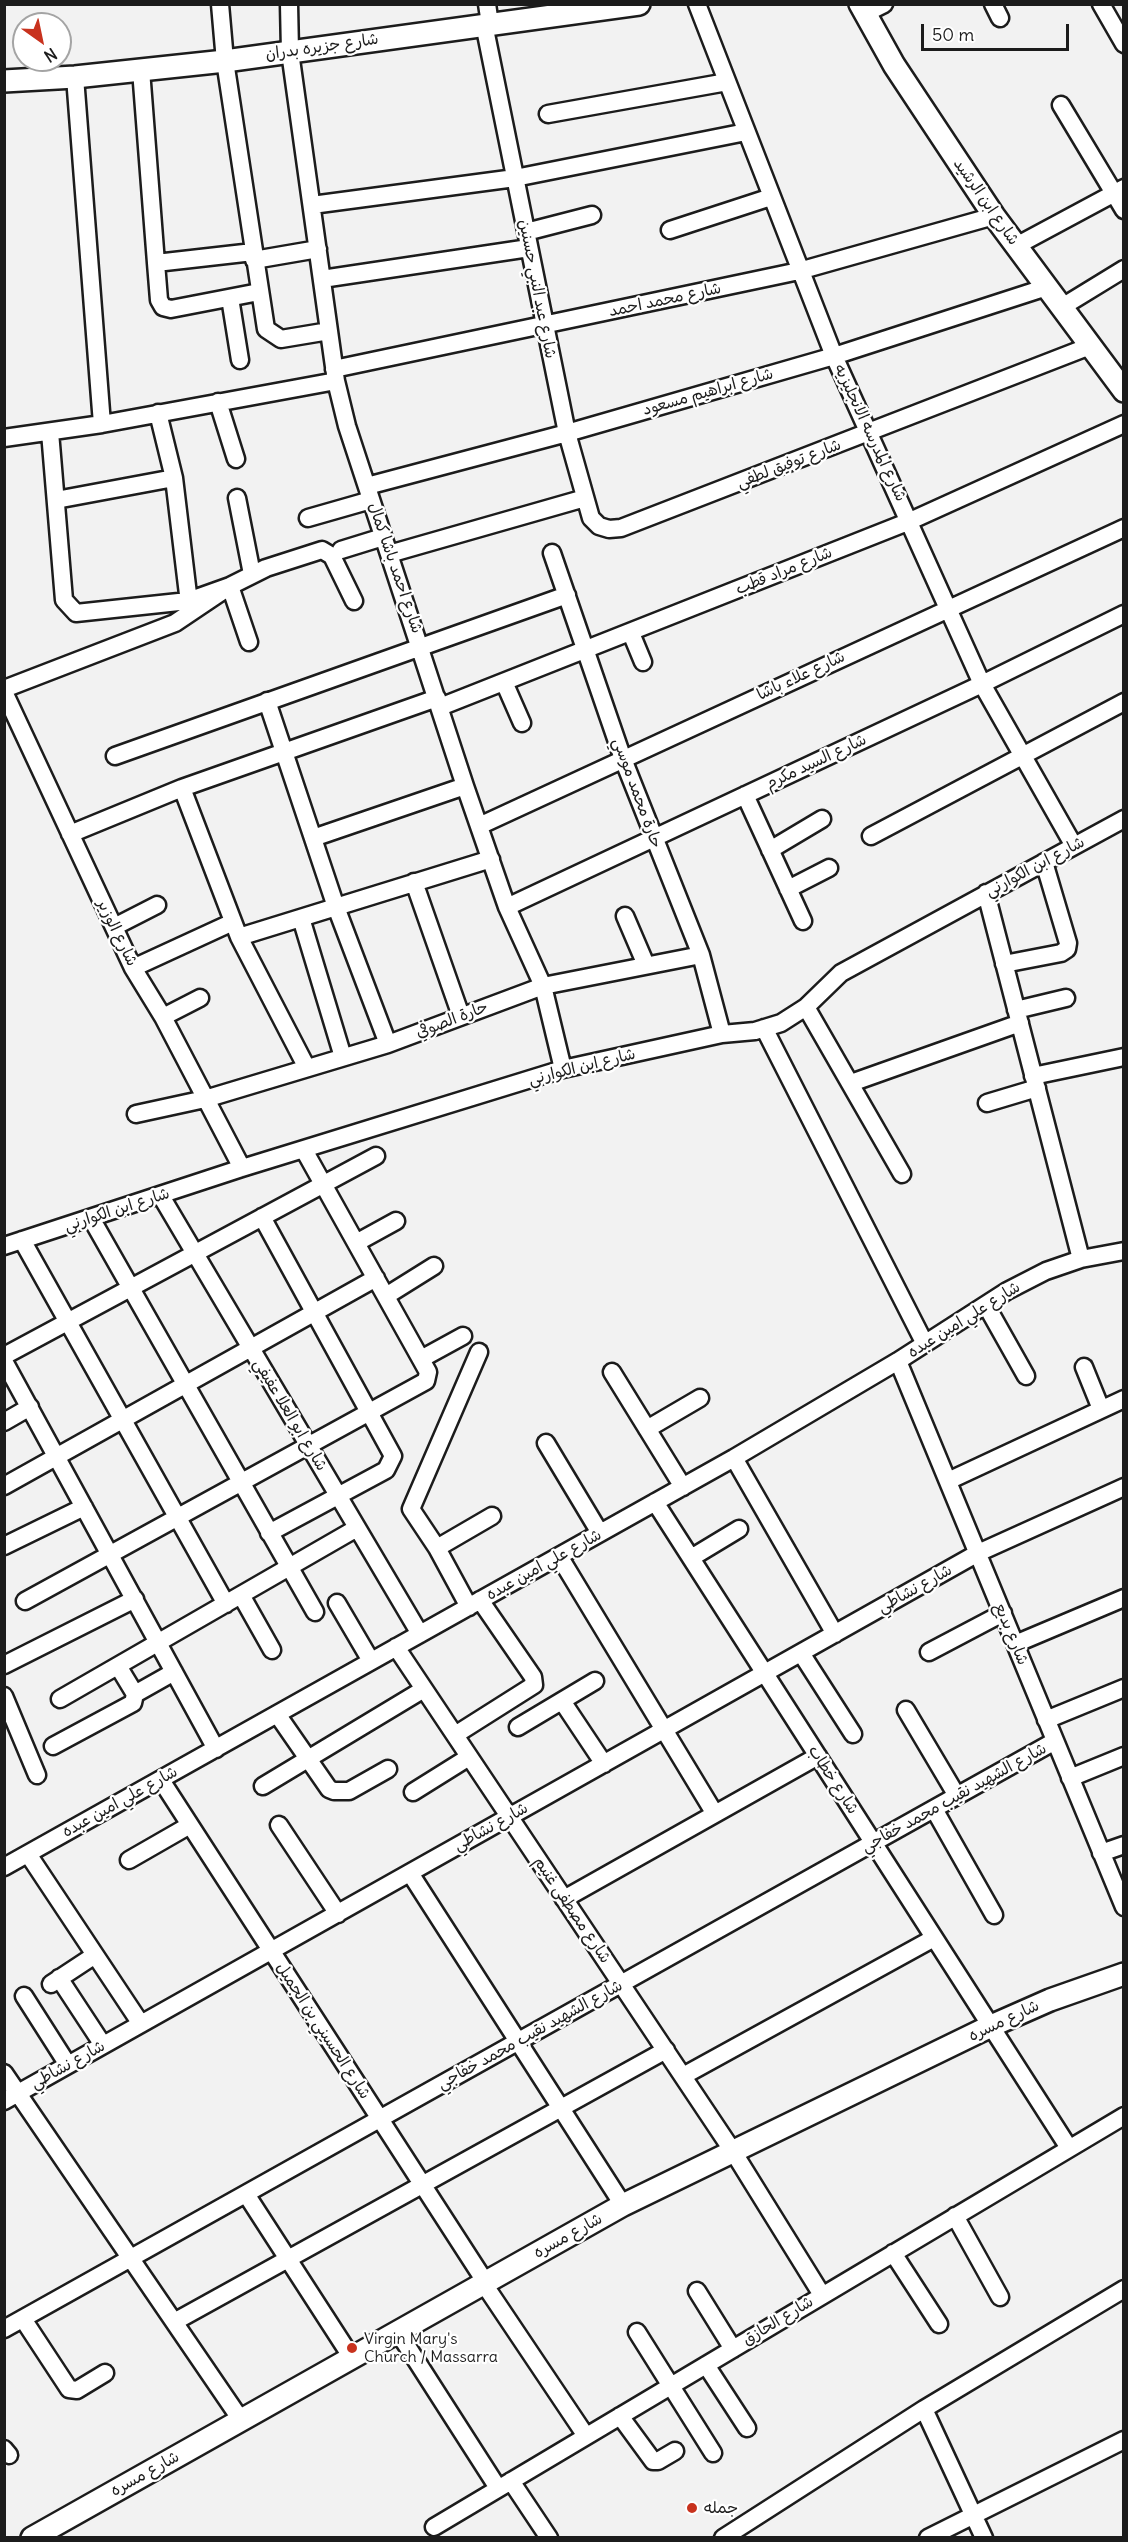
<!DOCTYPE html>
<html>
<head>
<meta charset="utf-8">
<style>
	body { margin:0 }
	#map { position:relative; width:1128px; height:2542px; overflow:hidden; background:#f2f2f2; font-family:Delius,sans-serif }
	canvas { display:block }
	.frame { position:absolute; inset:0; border:6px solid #1c1c1c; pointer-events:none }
	.north { position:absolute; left:12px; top:12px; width:60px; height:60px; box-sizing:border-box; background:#fff; border:2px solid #a4a4a4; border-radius:50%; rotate:147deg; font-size:16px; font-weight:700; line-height:24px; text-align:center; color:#1c1c1c }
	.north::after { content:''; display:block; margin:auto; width:21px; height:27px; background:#c8321e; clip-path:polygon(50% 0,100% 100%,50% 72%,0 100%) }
	.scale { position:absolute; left:921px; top:24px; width:148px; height:27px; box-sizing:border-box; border:3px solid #1c1c1c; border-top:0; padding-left:8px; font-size:18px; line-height:21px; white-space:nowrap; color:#1c1c1c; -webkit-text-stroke:4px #fff; paint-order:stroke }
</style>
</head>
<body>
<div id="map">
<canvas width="1128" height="2542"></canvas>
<div class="frame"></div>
<div class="north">N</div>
<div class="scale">50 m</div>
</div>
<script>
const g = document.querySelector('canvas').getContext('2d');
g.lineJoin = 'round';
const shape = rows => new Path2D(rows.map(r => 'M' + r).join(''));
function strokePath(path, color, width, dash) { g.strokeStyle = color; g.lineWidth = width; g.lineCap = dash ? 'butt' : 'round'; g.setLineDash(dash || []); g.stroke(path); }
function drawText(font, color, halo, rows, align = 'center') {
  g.font = font + ' Delius,"Playpen Sans Arabic",sans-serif'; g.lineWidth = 4.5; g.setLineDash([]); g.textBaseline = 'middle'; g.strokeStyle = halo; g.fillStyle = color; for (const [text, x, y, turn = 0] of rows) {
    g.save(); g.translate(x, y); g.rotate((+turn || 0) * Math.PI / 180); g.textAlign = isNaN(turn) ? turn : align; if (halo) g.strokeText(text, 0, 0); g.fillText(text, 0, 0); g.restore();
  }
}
const minor = shape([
	[220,4,225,61,266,329,281,339,329,331],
	[289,4,290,52,336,381,347,426,465,786,507,907,543,986,563,1069],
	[487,4,490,24],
	[697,4,834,356,982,684,1074,846],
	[993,4,1000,18],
	[1101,4,1124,44],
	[864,14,884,4],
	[484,24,567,433,591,518,599,526,609,529,621,528,1090,346],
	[141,70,156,263,253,252],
	[75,77,102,424],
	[1061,105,1124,210],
	[548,114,727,82],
	[312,205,515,178,746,132],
	[670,230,771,197],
	[526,232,592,215],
	[1016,246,1124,188],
	[254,260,318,249],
	[156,263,159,300,163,307,171,309,259,292],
	[322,279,529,248],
	[230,298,240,360],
	[1062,307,1124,269],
	[334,369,799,271,994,216],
	[218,402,236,459],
	[158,413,174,478,190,611],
	[50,432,64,600,76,613,188,601,230,586,266,568,322,550,332,556,354,601],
	[4,438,102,424,336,381],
	[367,486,567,433,834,356,1047,287],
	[237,498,252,574],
	[56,500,174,478],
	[308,518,371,500],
	[341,550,383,537],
	[552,553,623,759,701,955,722,1034],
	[389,554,585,498],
	[631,633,643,662],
	[504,682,522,723],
	[4,689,175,623,230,586,249,642],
	[4,692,133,968,163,1017,242,1168],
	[267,701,336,907,388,1044],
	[440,707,910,521,1124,424],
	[115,756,567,595],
	[182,788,239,937,307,1068],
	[745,795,803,921],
	[479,826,1124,528],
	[70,834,182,788,437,698],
	[871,836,1124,702],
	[313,838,465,786],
	[770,850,822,819],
	[414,882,461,1016],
	[788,889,829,868],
	[986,893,1081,1259],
	[507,907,982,684,1124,614],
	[625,916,646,965],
	[301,918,343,1057],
	[114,927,157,905],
	[239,937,491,859],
	[1004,964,1061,953,1067,949,1068,943,1044,862],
	[133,968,233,922],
	[806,1007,902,1174],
	[1016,1010,1066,998],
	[163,1017,200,998],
	[764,1028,925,1344],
	[1033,1076,1124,1057],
	[851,1083,1020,1023],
	[987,1103,1037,1088],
	[136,1114,205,1099,388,1044,543,986,701,955],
	[161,1196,420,1634],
	[262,1217,393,1456,386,1470,269,1533],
	[91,1218,315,1612],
	[22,1240,226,1604],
	[356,1243,396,1221],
	[4,1246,242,1168,563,1069,722,1034,755,1031,781,1023,806,1007,841,973,1124,819],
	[386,1296,434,1266],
	[986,1305,1026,1376],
	[4,1356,376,1156],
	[421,1359,463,1336],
	[4,1361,216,1749],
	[898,1361,1124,1907],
	[1084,1367,1101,1409],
	[612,1372,683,1487],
	[4,1422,30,1407],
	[647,1429,700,1398],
	[546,1443,600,1533],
	[734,1458,835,1634],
	[948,1481,1124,1399],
	[4,1486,376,1278],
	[655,1502,1069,2148],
	[4,1546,84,1507],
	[437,1548,492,1516],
	[559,1556,715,1814],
	[691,1558,739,1529],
	[241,1595,272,1650],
	[25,1601,426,1381,428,1372,304,1150],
	[337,1603,371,1661],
	[469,1607,437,1548,411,1509,479,1352],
	[1015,1644,1124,1598],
	[396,1647,734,2153,822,2295],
	[929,1652,1003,1613],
	[801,1653,853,1734],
	[4,1665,135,1599],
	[135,1694,174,1672],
	[4,1696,37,1775],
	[60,1699,357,1528],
	[562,1701,604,1764],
	[906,1710,957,1796],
	[277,1714,329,1789,334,1791,349,1791,388,1769],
	[1046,1720,1124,1688],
	[518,1727,595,1681],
	[455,1735,534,1685,533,1677,480,1600],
	[53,1746,133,1703,135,1694,118,1666],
	[1070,1778,1124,1756],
	[161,1780,486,2283],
	[263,1786,424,1689],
	[413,1792,469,1757],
	[934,1809,994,1915],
	[279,1825,338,1914],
	[1101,1853,1124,1845],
	[28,1854,141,2024],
	[129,1860,190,1825],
	[4,1867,734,1458,898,1361,1007,1291,1046,1271,1081,1259,1124,1251],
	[410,1873,623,2205],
	[564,1899,818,1756],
	[59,1978,103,2045],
	[51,1984,95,1955],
	[24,1996,68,2065],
	[4,2073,241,2420],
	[683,2076,934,1938],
	[4,2101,978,1553,1124,1487],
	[246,2194,352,2358],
	[955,2216,1000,2297],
	[893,2253,939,2324],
	[484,2284,586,2436],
	[697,2291,733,2349],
	[23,2319,69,2389,77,2390,105,2373],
	[174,2322,666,2050],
	[4,2329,1055,1741],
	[398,2332,498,2488],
	[637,2332,713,2453],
	[706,2365,747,2428],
	[924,2409,984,2538],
	[620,2416,653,2461,658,2461,675,2451],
	[4,2449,9,2455],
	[511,2481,549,2538],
	[434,2527,1124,2116],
	[723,2538,924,2409,1124,2289],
	[928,2538,1124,2440]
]);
const tertiary = shape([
	[860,4,894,65,994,216,1124,391],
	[4,81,75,77,225,61,639,4],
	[32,2538,623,2205,991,2026,1050,2000,1124,1974]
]);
const markers = [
	[352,2348,6,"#c8321e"],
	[692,2508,6,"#c8321e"]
];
const streetNames = [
	["شارع جزيره بدران",322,47,-8],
	["شارع ابن الرشيد",986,202,55],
	["شارع عبد النبي حسنين",537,289,79],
	["شارع محمد احمد",665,300,-12],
	["شارع ابراهيم مسعود",708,392,-16],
	["شارع المدرسه الانجليزيه",870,433,65],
	["شارع توفيق لطفي",789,464,-21],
	["شارع احمد باشا كمال",395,568,71],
	["شارع مراد قطب",784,571,-22],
	["شارع علاء باشا",801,676,-25],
	["شارع السيد مكرم",816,762,-25],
	["حارة محمد موسي",637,793,70],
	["شارع ابن الكوارني",1035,867,-28],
	["شارع الوزير",117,933,64],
	["حارة الصوفي",452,1020,-21],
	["شارع ابن الكوارني",582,1067,-14],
	["شارع ابن الكوارني",117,1210,-18],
	["شارع علي امين عبده",964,1320,-32],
	["شارع ابو العلا عفيفي",290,1415,59],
	["شارع علي امين عبده",544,1565,-29],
	["شارع نشاطي",915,1589,-29],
	["شارع بديع",1011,1634,68],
	["شارع خطاب",833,1780,57],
	["شارع الشهيد نقيب محمد خفاجي",954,1798,-29],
	["شارع علي امين عبده",120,1802,-29],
	["شارع نشاطي",491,1827,-29],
	["شارع مصطفى غنيم",572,1910,56],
	["شارع مسره",1004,2021,-25],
	["شارع الحسيني بن الجميل",323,2031,57],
	["شارع الشهيد نقيب محمد خفاجي",530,2035,-29],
	["شارع نشاطي",68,2065,-29],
	["شارع مسره",568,2236,-29],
	["شارع الحازق",778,2321,-31],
	["شارع مسره",145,2474,-29]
];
const poiNames = [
	["Virgin Mary's",364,2339],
	["Church / Massarra",364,2357],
	["جمله",704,2508]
];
strokePath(minor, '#1c1c1c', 21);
strokePath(tertiary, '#1c1c1c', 26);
strokePath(minor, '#fff', 16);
strokePath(tertiary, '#fff', 21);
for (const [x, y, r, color] of markers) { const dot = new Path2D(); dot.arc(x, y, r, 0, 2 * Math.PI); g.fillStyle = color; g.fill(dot); strokePath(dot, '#fff', 2); }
drawText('16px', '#1c1c1c', '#fff', streetNames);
drawText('16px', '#1c1c1c', '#fff', poiNames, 'left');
</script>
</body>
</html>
